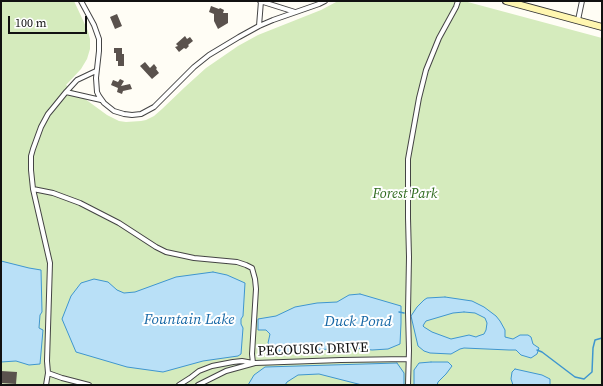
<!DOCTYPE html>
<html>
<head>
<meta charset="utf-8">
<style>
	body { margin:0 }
	#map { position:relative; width:603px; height:386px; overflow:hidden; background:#fffdf5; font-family:"Source Serif 4",serif }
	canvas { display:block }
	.frame { position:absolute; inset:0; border:2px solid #111; pointer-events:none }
	.scale { position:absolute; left:8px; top:16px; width:79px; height:18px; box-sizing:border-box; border:2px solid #111; border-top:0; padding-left:5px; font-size:12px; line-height:14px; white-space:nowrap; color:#111; -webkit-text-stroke:3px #fff; paint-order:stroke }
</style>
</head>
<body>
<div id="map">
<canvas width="603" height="386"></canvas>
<div class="frame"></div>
<div class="scale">100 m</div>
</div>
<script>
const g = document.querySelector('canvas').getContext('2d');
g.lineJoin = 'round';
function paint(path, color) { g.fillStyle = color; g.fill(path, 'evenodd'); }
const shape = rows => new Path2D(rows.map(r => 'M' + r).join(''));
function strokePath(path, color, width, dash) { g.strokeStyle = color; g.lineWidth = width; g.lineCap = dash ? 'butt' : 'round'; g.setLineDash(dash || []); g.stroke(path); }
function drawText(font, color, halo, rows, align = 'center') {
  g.font = font + ' "Source Serif 4",serif'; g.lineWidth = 4; g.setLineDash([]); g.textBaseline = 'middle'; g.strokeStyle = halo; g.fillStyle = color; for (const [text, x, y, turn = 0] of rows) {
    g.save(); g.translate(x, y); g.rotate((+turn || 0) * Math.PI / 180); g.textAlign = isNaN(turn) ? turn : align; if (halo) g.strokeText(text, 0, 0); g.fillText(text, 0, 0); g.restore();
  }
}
const green = shape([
	[1,1,74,1,88,31,90,39,90,49,87,59,81,69,66,85,107,115,119,121,126,122,141,121,146,120,154,116,162,109,185,87,206,68,238,46,258,35,321,10,338,1,464,1,602,38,602,385,1,385]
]);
const water = shape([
	[1,261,29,268,41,270,42,312,40,315,39,328,43,330,40,364,29,365,16,361,1,362,1,261],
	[213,272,227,275,245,283,243,316,241,319,241,324,243,328,241,354,238,356,203,361,163,372,127,367,76,352,62,319,71,296,81,283,94,279,108,282,117,290,124,293,135,292,176,277,213,272],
	[360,294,401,306,401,323,400,344,388,349,372,350,347,347,309,351,285,352,274,350,268,343,270,334,266,330,258,330,258,319,276,316,295,307,317,303,337,302,349,295,360,294],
	[445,297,472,301,484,307,496,316,500,321,505,330,505,337,513,339,520,335,528,335,531,337,533,344,539,348,537,354,531,358,521,355,516,350,509,350,464,348,460,349,451,354,430,353,424,351,418,346,411,316,417,307,424,300,427,298,445,297],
	[464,312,475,313,485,318,487,323,486,330,484,334,478,336,476,337,469,335,451,339,432,332,424,327,423,326,424,324,426,321,453,313,464,312],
	[431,362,448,362,452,366,446,374,438,382,437,385,414,385,414,370,419,363,431,362],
	[397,363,404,373,404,385,362,385,319,374,298,375,287,382,285,385,248,385,254,375,265,367,397,363],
	[515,369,542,375,550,379,550,385,513,385,511,379,512,372,515,369]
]);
const stream = shape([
	[399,312,404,313],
	[537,350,542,352,575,377,584,379,592,372,593,348,595,340,602,338]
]);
const building = shape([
	[211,6,219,9,220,8,224,10,223,13,228,13,228,23,218,29,214,21,214,14,209,12],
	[117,14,122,26,115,29,110,17],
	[185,36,187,39,190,37,193,41,188,45,189,46,186,49,184,48,179,52,175,47,178,46,176,44],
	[114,48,122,48,122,54,124,54,124,66,118,66,118,61,116,61,116,53,114,53],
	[145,62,150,68,154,64,157,68,156,69,159,73,152,79,140,66],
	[120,79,124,81,121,86,130,84,132,89,123,91,122,94,117,92,118,88,111,85,113,80,118,82],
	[1,371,17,372,16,384,1,383]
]);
const street = shape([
	[81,1,94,25,99,39,99,51,96,78,97,92,99,96,104,103,114,111,124,114,132,115,141,114,154,107,194,67,209,55,239,37,259,26,273,20,319,4,325,1],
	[260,1,295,12],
	[578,20,582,1],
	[259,26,261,1],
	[66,92,101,100],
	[33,189,53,193,80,203,119,223,156,247,166,252,194,258,237,262,246,265,252,268,255,279,256,289,252,354,253,363,242,361,233,362,212,366,199,371,190,378,179,385],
	[48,373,62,378,89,385],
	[46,385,48,373,47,361,50,263,33,189,31,170,31,156,33,149,41,127,48,114,53,108,66,92,77,80,96,71],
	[198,385,226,371,255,363,341,360,408,359],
	[408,385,409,350,408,312,409,257,408,218,408,159,419,98,426,70,439,38,456,7,458,1]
]);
const secondary = shape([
	[506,1,602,27]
]);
const parkNames = [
	["Forest Park",405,194]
];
const streetNames = [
	["PECOUSIC DRIVE",313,350,-2]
];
const waterNames = [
	["Fountain Lake",189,320],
	["Duck Pond",358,322]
];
paint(green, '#d5ebbd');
paint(water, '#b9e0f7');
strokePath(water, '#3f96cf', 1);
strokePath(stream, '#3f96cf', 1.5);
paint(building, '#5a524d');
strokePath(street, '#444', 6);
strokePath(secondary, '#333', 8);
strokePath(street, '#fff', 4);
strokePath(secondary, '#fff6b0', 6);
drawText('italic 14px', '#2f6b1f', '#fff', parkNames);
drawText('14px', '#111', '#fff', streetNames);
drawText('italic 15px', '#1768a6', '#fff', waterNames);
</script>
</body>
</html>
